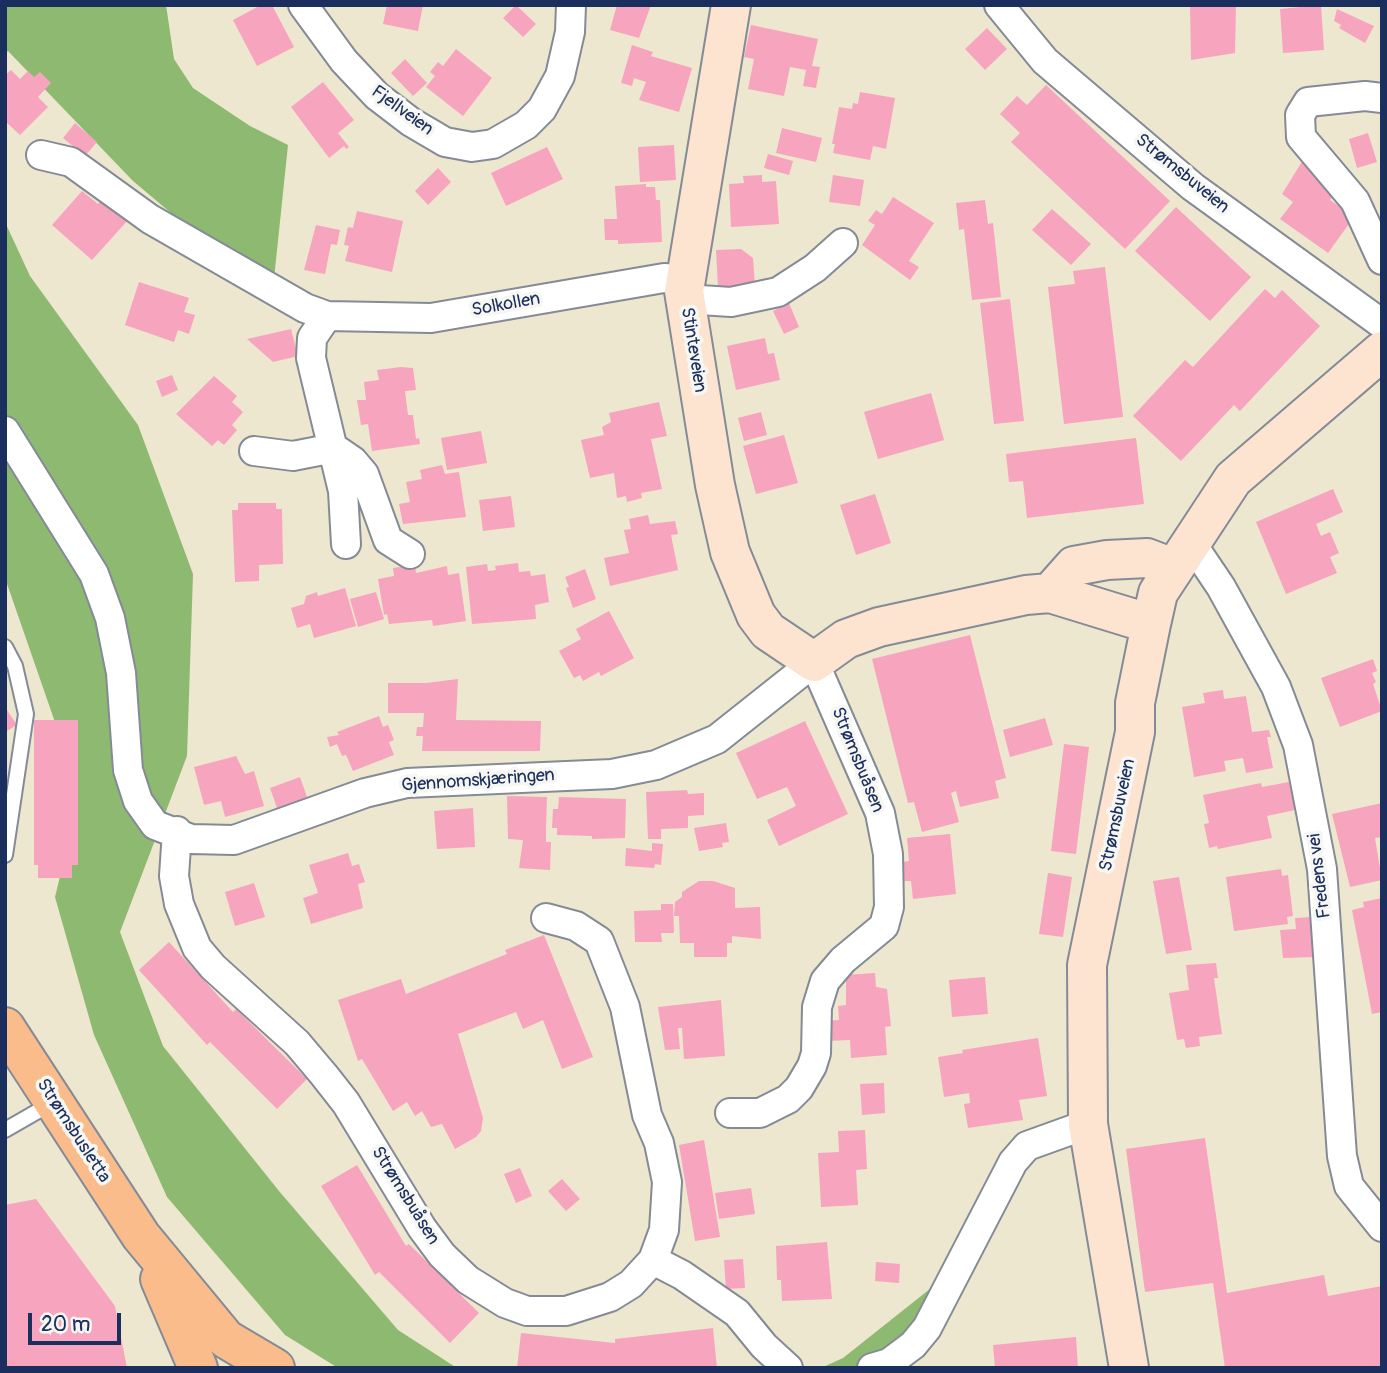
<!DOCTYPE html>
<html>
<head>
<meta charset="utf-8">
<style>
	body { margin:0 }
	#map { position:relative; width:1387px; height:1373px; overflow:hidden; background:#eee7cf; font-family:Pangolin,sans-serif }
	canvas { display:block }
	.frame { position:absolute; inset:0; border:7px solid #1b2f5e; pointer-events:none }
	.scale { position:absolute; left:28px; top:1313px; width:93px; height:32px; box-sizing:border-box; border:4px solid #1b2f5e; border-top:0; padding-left:9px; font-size:21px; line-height:24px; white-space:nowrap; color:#1b2f5e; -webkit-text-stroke:5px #f6f6f2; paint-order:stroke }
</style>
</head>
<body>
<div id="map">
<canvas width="1387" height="1373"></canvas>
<div class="frame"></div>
<div class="scale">20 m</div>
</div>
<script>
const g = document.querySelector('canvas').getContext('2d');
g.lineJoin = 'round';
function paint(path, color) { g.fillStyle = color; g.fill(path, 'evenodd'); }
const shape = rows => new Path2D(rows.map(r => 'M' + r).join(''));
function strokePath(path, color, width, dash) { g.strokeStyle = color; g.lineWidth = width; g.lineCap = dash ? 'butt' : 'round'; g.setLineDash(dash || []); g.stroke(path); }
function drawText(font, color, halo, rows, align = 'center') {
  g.font = font + ' Pangolin,sans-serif'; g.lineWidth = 7; g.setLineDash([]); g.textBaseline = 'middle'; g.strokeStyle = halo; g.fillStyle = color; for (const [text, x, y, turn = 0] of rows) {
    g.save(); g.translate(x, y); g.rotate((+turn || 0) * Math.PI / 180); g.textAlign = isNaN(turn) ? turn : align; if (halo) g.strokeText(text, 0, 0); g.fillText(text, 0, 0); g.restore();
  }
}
const forest = shape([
	[5,5,166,5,174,59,193,88,250,126,288,145,272,298,133,181,8,51,5,54],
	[5,222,30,276,138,425,193,574,187,756,120,932,163,1046,279,1191,398,1330,457,1368,338,1368,285,1335,167,1197,94,1035,55,897,65,856,57,728,5,578],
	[955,1269,894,1368,821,1368,843,1358]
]);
const building = shape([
	[261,5,272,5,294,47,257,66,233,20],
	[387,5,423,5,418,31,383,24],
	[516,5,536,24,523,37,503,18],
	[617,5,651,5,639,38,610,30],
	[1190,5,1236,5,1235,53,1191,60],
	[1321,5,1324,50,1283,53,1280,9],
	[1337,9,1374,26,1365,43,1339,28,1341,25,1334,21],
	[751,25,818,39,812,66,820,67,816,88,803,86,806,70,790,67,784,96,748,89,754,59,744,57],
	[987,28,1007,49,985,70,965,49],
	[632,45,653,52,651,56,692,68,679,112,639,100,646,82,634,78,632,86,621,83],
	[456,49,492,78,463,116,426,87,435,76,430,72,438,62,443,66],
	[405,59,427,83,413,96,391,73],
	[11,70,20,79,28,71,34,77,40,72,51,83,38,97,48,107,20,135,5,121,5,75],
	[323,82,354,120,338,133,349,147,346,149,344,146,329,158,291,107],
	[1046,85,1170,201,1125,249,1011,142,1020,133,1000,114,1017,96,1027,105],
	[860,92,895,98,886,149,873,146,870,160,833,153,835,144,832,144,839,107,852,109,853,103,858,104],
	[75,123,97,142,85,156,63,138],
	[782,128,822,138,816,162,776,153],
	[1368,133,1377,162,1357,168,1349,139],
	[674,145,676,180,640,182,638,147],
	[547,147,563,179,506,206,491,173],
	[768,154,793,161,789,175,764,168],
	[1303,160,1337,190,1330,200,1354,217,1328,253,1280,219,1293,202,1282,194],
	[438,168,451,182,428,205,415,191],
	[762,175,762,182,776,181,779,224,731,227,729,184,744,183,743,176],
	[833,175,864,180,860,206,829,202],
	[646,184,646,187,655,187,656,200,660,200,662,242,618,244,618,240,605,240,604,219,617,219,615,186],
	[82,191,98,204,103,198,128,220,92,260,52,225],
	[893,197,934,223,909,261,919,267,910,280,862,245,875,225,868,221,876,210,882,214],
	[985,200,988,224,993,223,1001,297,972,300,964,229,959,230,956,203],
	[1176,207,1251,277,1210,321,1135,251],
	[1052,209,1091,244,1071,265,1032,230],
	[357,211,403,221,392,272,345,261,349,246,344,245,348,227,353,228],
	[316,225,340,230,337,245,331,244,325,274,304,270],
	[741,249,753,258,755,287,718,288,716,250],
	[1105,267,1123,417,1064,424,1048,287,1075,284,1073,271],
	[139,282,189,298,184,312,195,315,189,334,178,330,174,342,125,325],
	[1265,289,1275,298,1282,290,1320,326,1240,411,1234,405,1181,461,1133,416,1185,360,1193,367],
	[1010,299,1024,421,994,424,980,303],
	[789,303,799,327,784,334,773,311],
	[291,329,298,356,273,362,247,339],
	[765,338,768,354,774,353,780,380,736,390,727,346],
	[401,367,413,368,416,390,405,391,408,415,413,415,416,439,419,438,420,444,372,451,368,424,361,425,357,400,366,400,364,382,379,380,377,370],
	[172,375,178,390,162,397,156,381],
	[214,376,237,396,232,402,243,412,232,425,237,430,224,445,218,440,212,446,176,414],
	[931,393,944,440,878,459,864,412],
	[659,402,667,436,651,439,662,489,641,493,642,498,627,502,626,496,617,498,614,473,590,478,581,440,604,435,602,427,611,422,609,413],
	[761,412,767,435,744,441,738,418],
	[481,431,487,463,447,470,441,438],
	[784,435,798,483,756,494,743,446],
	[1136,438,1144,504,1027,518,1023,481,1009,482,1006,454],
	[442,465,445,474,459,472,466,517,403,524,399,504,410,502,406,482,422,479,420,470],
	[1333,489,1343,512,1316,524,1321,536,1330,532,1339,553,1330,557,1337,573,1286,594,1256,522],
	[875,494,891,543,856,555,840,505],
	[511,496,515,527,483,531,479,500],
	[238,503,276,503,276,509,282,509,283,564,259,565,259,581,235,582,232,510,238,510],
	[648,515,650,524,675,521,678,534,671,535,678,570,610,586,604,558,629,553,624,530,631,529,629,519],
	[518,563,519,572,530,571,531,576,545,574,549,602,535,605,536,619,472,624,466,567,487,564,488,571,496,570,495,566],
	[415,565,416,573,447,566,448,575,459,573,466,621,433,626,432,620,389,624,387,614,384,615,378,579,394,576,393,568],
	[585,569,596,599,573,608,566,588,569,587,565,577],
	[345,588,356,626,314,638,310,624,297,628,291,608,304,604,306,596,317,592,318,596],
	[376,592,384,619,358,627,350,599],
	[609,611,634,658,601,676,599,672,583,681,580,675,574,678,559,651,581,639,576,629],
	[970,635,1006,778,995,781,999,798,960,807,956,791,951,793,959,822,922,832,914,802,908,803,872,659],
	[1373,659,1377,671,1372,673,1376,682,1373,684,1382,711,1340,727,1321,678],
	[458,679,456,720,541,721,540,751,422,751,423,736,416,736,417,727,423,727,424,713,388,713,388,683,426,683],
	[1223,690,1224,699,1246,696,1252,732,1269,730,1271,737,1267,737,1273,768,1246,773,1243,758,1224,761,1226,771,1194,777,1182,707,1205,703,1203,693],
	[5,707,17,725,5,732],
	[379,716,383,727,388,725,394,740,389,742,394,755,353,771,346,755,342,756,337,744,330,747,327,737,339,735,337,732],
	[1045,718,1053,745,1010,757,1003,730],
	[34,720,78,720,78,865,72,865,72,878,38,878,38,865,34,865],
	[805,721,848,814,779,846,767,820,796,806,787,787,757,799,736,753],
	[1064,744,1089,747,1076,854,1051,851],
	[236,756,245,774,254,771,264,806,225,817,221,801,204,805,194,767],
	[300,777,307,797,277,808,270,788],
	[1289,782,1295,810,1267,816,1272,838,1218,849,1217,846,1209,848,1204,824,1209,823,1203,795,1261,783,1262,787],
	[687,790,688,794,704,793,704,815,688,816,688,828,661,829,661,839,648,839,646,792],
	[507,796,547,797,546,829,546,842,551,842,550,870,519,868,523,840,508,839],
	[559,797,626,799,625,838,592,839,592,836,557,835,557,828,552,828,553,809,558,809],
	[1382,803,1382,837,1375,838,1382,880,1350,887,1332,814],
	[473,808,475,847,437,849,434,811],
	[726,823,729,842,722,843,723,847,699,851,694,828],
	[950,834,956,894,913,899,911,881,904,881,902,862,909,861,907,838],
	[652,843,663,844,661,865,655,864,654,868,625,866,626,848,652,851],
	[348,853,352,866,359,864,365,882,358,884,363,908,311,924,303,898,318,893,309,865],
	[1281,869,1282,876,1288,875,1293,916,1287,917,1288,924,1234,931,1226,877],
	[1048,873,1072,877,1063,937,1039,934],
	[1179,877,1192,950,1166,954,1153,881],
	[699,881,713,881,735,888,735,908,760,907,761,939,732,936,732,943,727,943,727,957,694,957,694,943,680,943,679,916,674,916,675,902,682,897,682,892],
	[254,883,265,917,235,926,225,892],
	[1382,898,1382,1012,1372,1014,1352,910,1364,907,1363,902],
	[661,904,673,904,674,933,661,933,662,942,635,942,634,911,661,910],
	[1312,917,1316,957,1283,958,1280,930,1296,929,1295,918],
	[544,935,593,1057,562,1069,543,1020,523,1029,516,1012,458,1034,483,1118,481,1131,476,1137,455,1149,442,1124,431,1127,422,1111,415,1116,407,1102,393,1111,362,1059,358,1061,338,1000,401,979,406,994,507,954,505,950],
	[169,942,233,1012,236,1009,307,1079,277,1109,210,1042,207,1045,139,970],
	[1216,963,1218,978,1214,978,1222,1034,1199,1037,1200,1046,1186,1048,1184,1039,1177,1040,1169,993,1189,990,1186,965],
	[875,973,876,987,887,989,891,1026,885,1027,887,1055,851,1058,850,1040,827,1041,825,1021,839,1020,838,1006,846,1005,846,975],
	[985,977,988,1014,952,1017,949,980],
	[721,1000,725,1056,684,1059,682,1028,678,1028,680,1049,665,1050,658,1007],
	[1038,1038,1047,1096,1019,1100,1023,1120,968,1128,964,1104,970,1103,969,1093,944,1097,938,1057,963,1053,962,1050],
	[884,1083,885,1113,862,1115,860,1084],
	[865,1130,867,1169,856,1170,858,1205,821,1207,818,1153,839,1152,838,1131],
	[1205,1138,1227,1293,1324,1275,1328,1296,1382,1286,1382,1368,1225,1368,1213,1283,1145,1292,1126,1149],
	[704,1140,720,1237,695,1241,679,1145],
	[357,1165,406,1246,409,1244,479,1313,450,1343,379,1272,375,1275,321,1186],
	[520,1168,532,1196,516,1203,504,1174],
	[562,1179,580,1199,566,1211,548,1191],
	[751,1188,755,1214,719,1219,715,1193],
	[36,1199,115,1306,127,1368,5,1368,5,1205],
	[827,1242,832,1299,782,1301,781,1280,777,1280,776,1246],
	[743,1259,745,1288,726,1289,724,1260],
	[876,1262,900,1264,899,1283,875,1281],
	[713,1328,717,1368,517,1368,521,1333,615,1343,615,1339],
	[1076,1337,1078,1368,995,1368,993,1345]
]);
const lane = shape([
	[5,647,15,666,26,714,5,855],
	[5,1130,52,1103]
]);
const street = shape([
	[303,5,344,61,377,96,411,122,445,142,472,147,493,144,526,125,542,109,560,76,570,32,571,5],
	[999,5,1045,61,1193,187,1382,324],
	[1382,98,1365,96,1308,102,1300,115,1301,137,1355,201,1382,260],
	[41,155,71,162,150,219,305,308,327,316],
	[685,299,731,302,778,292,815,268,843,243],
	[5,431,94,574,110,618,121,673,128,770,138,801,155,825,191,839,234,840,365,793,407,783,612,774,656,765,717,739,814,662,880,813,888,854,889,907,884,926,843,960,825,981,817,1007,816,1053,812,1066,799,1088,788,1099,760,1113,730,1113],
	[254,451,293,456,334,448,353,461,364,474,388,540,410,554],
	[1190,541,1221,587,1276,687,1298,745,1322,869,1342,1156,1349,1186,1382,1227],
	[346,544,343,491,311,358,312,338,327,316,431,318,664,278,685,280],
	[177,831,174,876,179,904,197,948,213,967,297,1043,324,1075,346,1103,422,1228,442,1255,468,1280,505,1303,527,1311,566,1311,610,1297,631,1284,653,1260,682,1275,737,1313,764,1346,788,1368],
	[546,918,576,926,599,941,625,1007,647,1115,659,1143,667,1182,664,1230,653,1260],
	[872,1368,889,1363,913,1345,927,1328,1013,1162,1027,1146,1088,1124]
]);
const secondary = shape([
	[731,5,684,291,715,485,730,552,756,615,768,631,814,662,846,639,879,627,1026,595,1050,593,1151,624],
	[1050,593,1074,566,1107,560,1147,558,1173,568],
	[1129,1368,1088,1124,1087,965,1135,732,1135,703,1151,624,1158,593,1233,479,1382,351]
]);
const primary = shape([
	[5,1027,141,1236,226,1339,275,1368],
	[160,1279,198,1368]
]);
const streetNames = [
	["Fjellveien",402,111,36],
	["Strømsbuveien",1182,174,39],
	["Solkollen",506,305,-10],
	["Stinteveien",693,350,81],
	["Strømsbuåsen",857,760,68],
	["Gjennomskjæringen",478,781,-4],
	["Strømsbuveien",1118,815,-78],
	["Fredens vei",1320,876,-97],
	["Strømsbusletta",73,1131,57],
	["Strømsbuåsen",405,1196,58]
];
paint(forest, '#8eb971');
paint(building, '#f7a4be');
strokePath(lane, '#848b96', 18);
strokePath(street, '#848b96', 32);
strokePath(secondary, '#848b96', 42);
strokePath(primary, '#848b96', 42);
strokePath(lane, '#fff', 14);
strokePath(street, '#fff', 28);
strokePath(secondary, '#fde4d1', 38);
strokePath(primary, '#fabc8b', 38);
drawText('18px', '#1b2f5e', '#f6f6f2', streetNames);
</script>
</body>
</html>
